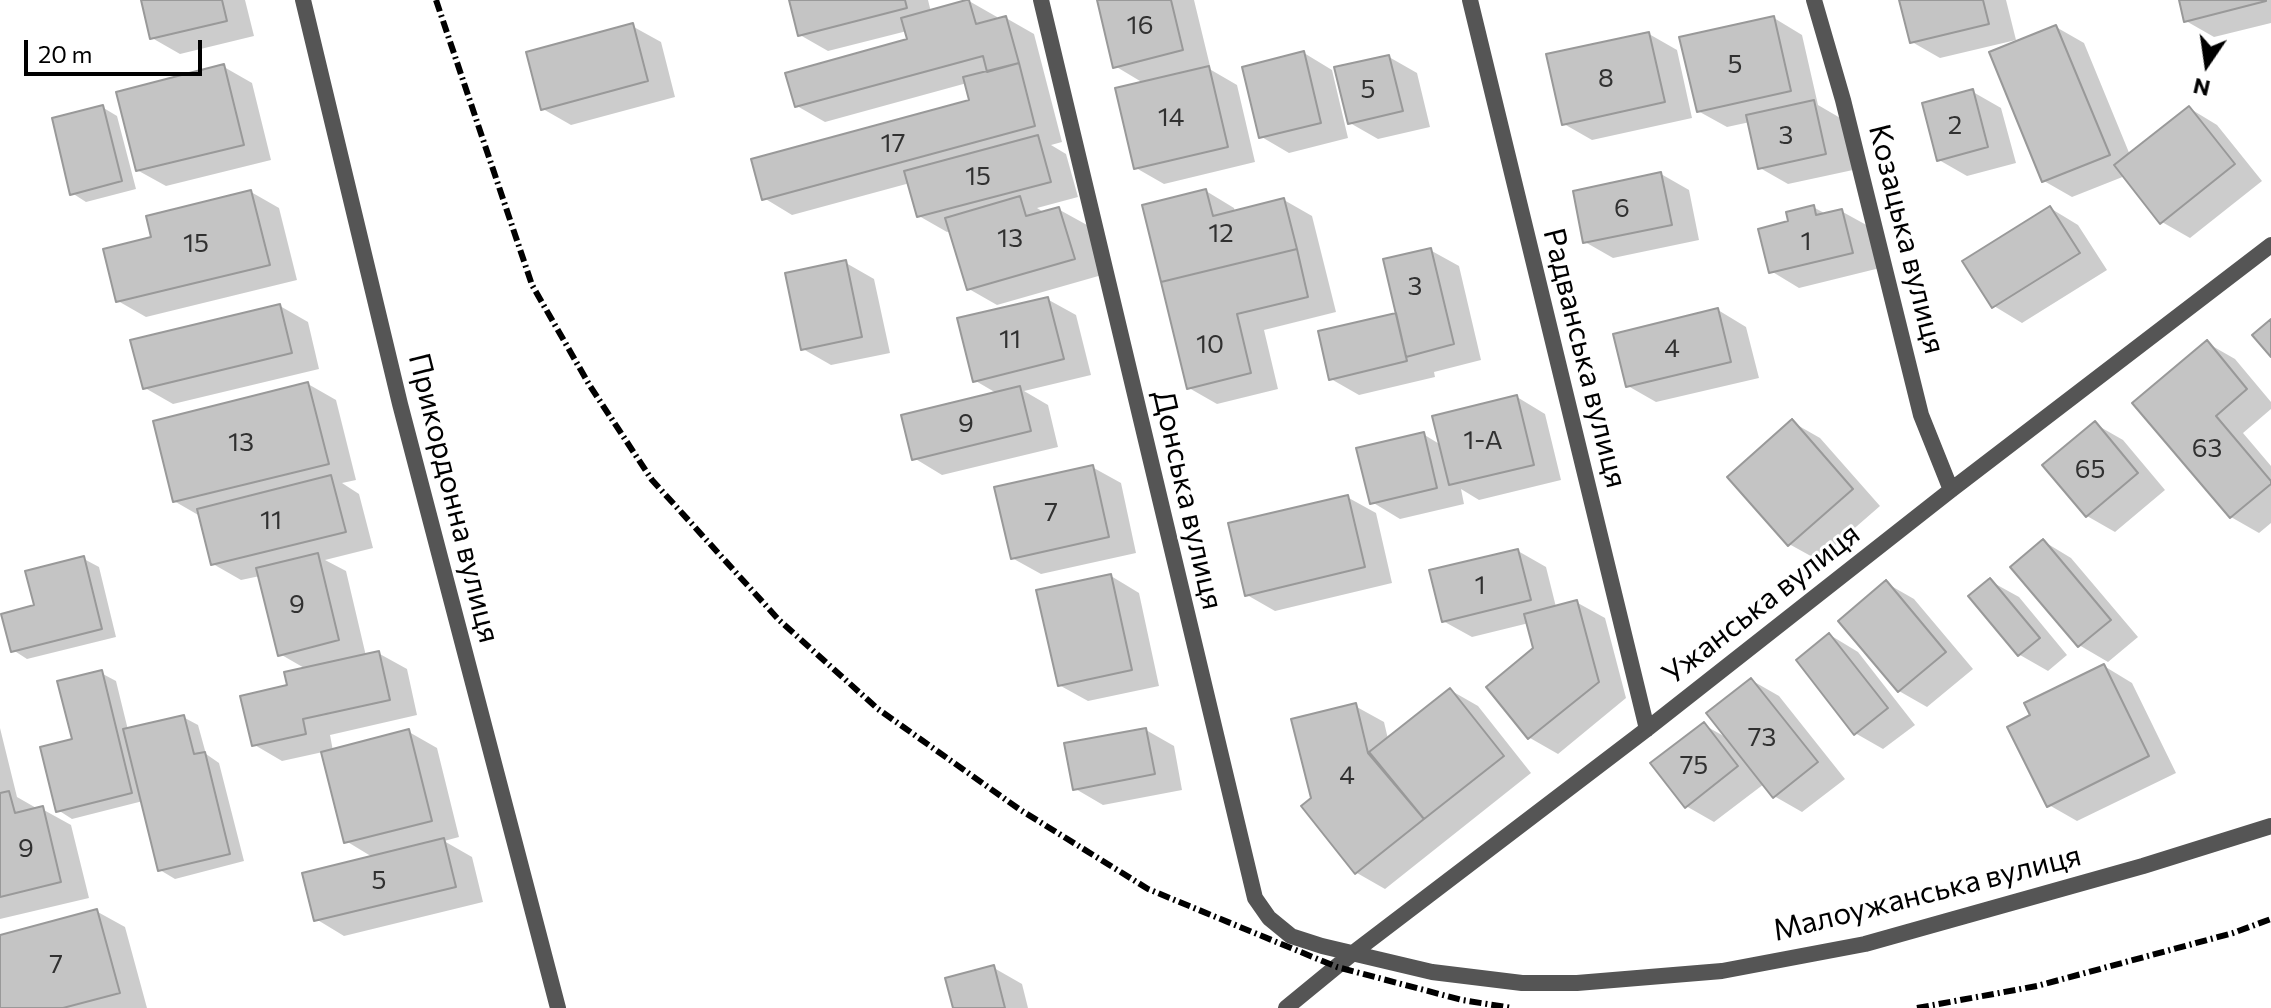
<!DOCTYPE html>
<html>
<head>
<meta charset="utf-8">
<style>
	body { margin:0 }
	#map { position:relative; width:2271px; height:1008px; overflow:hidden; background:#fff; font-family:Commissioner,sans-serif }
	canvas { display:block }
	.north { position:absolute; left:2167px; top:24px; width:80px; height:80px; -webkit-text-stroke:6px #fff; paint-order:stroke; rotate:193deg; font-size:22px; font-weight:700; line-height:32px; text-align:center; color:#000 }
	.north::after { content:''; display:block; margin:auto; width:28px; height:36px; background:#000; clip-path:polygon(50% 0,100% 100%,50% 72%,0 100%) }
	.scale { position:absolute; left:24px; top:40px; width:178px; height:36px; box-sizing:border-box; border:4px solid #000; border-top:0; padding-left:10px; font-size:24px; line-height:28px; white-space:nowrap; color:#000; -webkit-text-stroke:6px #fff; paint-order:stroke }
</style>
</head>
<body>
<div id="map">
<canvas width="2271" height="1008"></canvas>
<div class="north">N</div>
<div class="scale">20 m</div>
</div>
<script>
const g = document.querySelector('canvas').getContext('2d');
g.lineJoin = 'round';
function paint(path, color) { g.fillStyle = color; g.fill(path, 'evenodd'); }
const shape = rows => new Path2D(rows.map(r => 'M' + r).join(''));
function strokePath(path, color, width, dash) { g.strokeStyle = color; g.lineWidth = width; g.lineCap = dash ? 'butt' : 'round'; g.setLineDash(dash || []); g.stroke(path); }
function drawText(font, color, halo, rows, align = 'center') {
  g.font = font + ' Commissioner,sans-serif'; g.lineWidth = 6; g.setLineDash([]); g.textBaseline = 'middle'; g.strokeStyle = halo; g.fillStyle = color; for (const [text, x, y, turn = 0] of rows) {
    g.save(); g.translate(x, y); g.rotate((+turn || 0) * Math.PI / 180); g.textAlign = isNaN(turn) ? turn : align; if (halo) g.strokeText(text, 0, 0); g.fillText(text, 0, 0); g.restore();
  }
}
const shadow = shape([
	[143,0,245,0,254,36,180,54,152,38],
	[791,0,928,0,931,12,969,1,997,17,998,20,1006,18,1034,34,1062,142,1051,145,1066,154,1078,197,1037,208,1045,213,1058,209,1087,225,1102,275,997,305,969,289,951,231,947,232,919,216,910,183,792,215,764,198,972,101,967,83,825,122,797,106,909,41,907,31,828,51,800,35],
	[1099,0,1194,0,1210,66,1206,67,1237,85,1255,162,1164,184,1136,168,1145,84,1115,66],
	[1901,0,2006,0,2016,40,1940,58,1912,42],
	[2181,0,2271,0,2271,23,2214,37,2186,21],
	[1774,18,1802,35,1818,105,1842,119,1853,170,1788,184,1760,168,1750,122,1727,127,1698,111],
	[632,26,661,42,675,97,571,125,543,109],
	[2056,27,2084,43,2130,155,2189,108,2217,125,2262,181,2190,238,2162,222,2125,176,2072,197,2044,181],
	[1649,34,1677,50,1692,118,1592,140,1564,124],
	[1304,53,1332,70,1348,138,1289,153,1260,136],
	[1389,57,1417,73,1430,127,1378,139,1350,123],
	[224,67,252,83,271,160,166,186,137,170],
	[1973,92,2001,108,2016,163,1967,176,1939,160],
	[102,107,117,116,136,189,86,202,72,193],
	[1661,174,1689,190,1699,240,1613,258,1585,242],
	[1206,191,1234,208,1235,212,1284,200,1312,216,1336,312,1264,330,1278,389,1217,404,1189,388],
	[251,192,279,208,297,280,146,317,118,301,153,239],
	[1813,207,1826,214,1841,211,1870,227,1880,268,1799,288,1771,271,1790,223],
	[2050,208,2078,225,2107,270,2022,323,1994,306],
	[1430,250,1459,266,1481,360,1434,372,1435,377,1359,395,1331,379,1398,314],
	[846,263,874,279,890,353,831,365,803,349],
	[1047,299,1076,315,1091,375,1024,391,1048,405,1058,447,942,475,914,458,998,394,974,380],
	[280,306,308,322,319,369,173,404,145,388],
	[1718,310,1746,327,1759,378,1656,402,1628,386],
	[2207,343,2235,359,2271,402,2271,409,2243,433,2271,466,2271,523,2259,533,2231,517,2135,403],
	[308,384,336,400,356,480,342,483,359,494,373,548,325,560,346,571,366,656,378,653,407,669,417,715,330,735,333,751,409,732,437,748,459,837,444,841,472,857,483,902,344,936,316,919,374,858,346,841,323,752,282,761,253,744,306,669,280,654,260,576,241,580,213,564,200,516,174,501],
	[1517,397,1545,414,1561,480,1479,500,1461,489,1464,504,1400,519,1372,502,1423,434,1441,445],
	[1792,422,1820,438,1880,506,1818,560,1789,544],
	[2095,424,2123,440,2165,490,2115,532,2087,516],
	[1092,467,1121,483,1136,553,1041,574,1012,558],
	[1347,497,1376,513,1392,583,1275,611,1247,595],
	[2043,541,2071,558,2138,637,2108,662,2079,645],
	[1518,551,1546,567,1556,607,1576,602,1605,618,1626,698,1558,754,1530,738,1488,687,1536,648,1529,623,1472,637,1443,621],
	[84,559,99,567,116,637,27,659,13,650,37,607],
	[1111,576,1139,593,1159,686,1088,701,1059,685],
	[1990,581,2019,597,2067,655,2048,671,2020,655,1971,597],
	[1886,583,1914,599,1973,669,1927,707,1899,691],
	[1830,635,1858,652,1915,725,1883,749,1855,733],
	[2104,666,2132,683,2176,773,2077,821,2049,805],
	[101,673,116,681,128,730,183,717,198,725,206,754,219,763,244,861,175,879,160,870,143,801,72,819,58,810],
	[1751,680,1779,696,1845,779,1802,812,1774,796,1764,784,1714,822,1686,806,1704,725,1729,739],
	[1450,690,1478,706,1531,773,1385,889,1357,873,1313,799,1355,706,1384,722,1388,739],
	[0,728,17,797,38,809,42,809,71,825,89,898,0,919],
	[1146,730,1174,746,1182,790,1103,805,1074,788],
	[96,911,125,927,147,1008,0,1008,0,937],
	[994,968,1022,984,1028,1008,955,1008]
]);
const building = shape([
	[141,0,222,0,227,21,150,39,141,0],
	[789,0,905,0,907,8,798,36,789,0],
	[966,0,969,0,976,24,1006,16,1019,63,987,72,983,56,795,107,785,73,907,39,901,18,966,0],
	[1097,0,1171,0,1183,50,1113,68,1097,0],
	[1899,0,1983,0,1989,24,1910,43,1899,0],
	[2179,0,2266,0,2266,1,2184,22,2179,0],
	[1774,16,1791,91,1697,112,1679,37,1774,16],
	[633,23,648,81,541,110,526,52,633,23],
	[2056,25,2110,155,2042,182,1989,52,2056,25],
	[1649,32,1665,102,1562,125,1546,54,1649,32],
	[1304,51,1321,123,1259,138,1242,67,1304,51],
	[1389,55,1403,111,1348,124,1334,67,1389,55],
	[1019,63,1035,126,762,200,751,159,969,100,963,77,1019,63],
	[224,64,244,145,136,171,116,92,224,64],
	[1209,66,1228,147,1134,169,1115,88,1209,66],
	[1973,89,1988,147,1937,161,1922,103,1973,89],
	[1814,100,1826,154,1758,169,1746,115,1814,100],
	[103,105,122,181,70,195,52,118,103,105],
	[2189,106,2235,164,2160,224,2114,165,2189,106],
	[1038,135,1051,182,917,217,904,171,1038,135],
	[1661,172,1672,225,1583,243,1573,191,1661,172],
	[1206,189,1213,216,1284,198,1297,249,1161,282,1142,205,1206,189],
	[251,190,270,265,116,302,103,249,151,237,146,216,251,190],
	[1020,196,1026,216,1059,207,1075,259,967,290,945,218,1020,196],
	[1814,205,1816,215,1842,209,1853,253,1769,273,1758,229,1788,221,1786,212,1814,205],
	[2050,206,2080,253,1992,308,1962,261,2050,206],
	[1431,248,1454,344,1406,357,1383,259,1431,248],
	[1297,249,1308,297,1237,314,1251,373,1187,389,1161,282,1297,249],
	[846,260,862,337,801,350,785,273,846,260],
	[1048,297,1064,359,973,382,957,318,1048,297],
	[280,304,292,353,143,389,130,340,280,304],
	[1718,308,1731,362,1626,387,1613,334,1718,308],
	[1396,313,1407,361,1329,380,1318,331,1396,313],
	[2271,319,2271,357,2252,335,2271,319],
	[2207,340,2247,389,2216,416,2271,481,2271,484,2230,518,2132,403,2207,340],
	[308,382,329,464,173,502,153,421,308,382],
	[1020,386,1031,431,912,460,901,415,1020,386],
	[1517,395,1534,465,1449,485,1432,416,1517,395],
	[1792,419,1853,489,1788,546,1727,477,1792,419],
	[2095,421,2138,473,2086,517,2042,465,2095,421],
	[1424,432,1437,488,1370,504,1356,448,1424,432],
	[1093,465,1109,537,1011,559,994,487,1093,465],
	[331,475,346,532,211,565,197,509,331,475],
	[1348,495,1365,567,1245,596,1228,523,1348,495],
	[2043,539,2111,620,2078,647,2010,567,2043,539],
	[1518,549,1531,600,1442,622,1429,570,1518,549],
	[318,553,339,640,278,656,256,568,318,553],
	[84,556,102,629,11,652,1,614,34,605,25,571,84,556],
	[1111,574,1132,670,1058,686,1036,590,1111,574],
	[1990,578,2040,638,2018,656,1968,596,1990,578],
	[1886,580,1946,652,1898,692,1838,621,1886,580],
	[1577,600,1599,682,1528,739,1486,687,1533,648,1524,614,1577,600],
	[1829,633,1888,708,1854,735,1796,660,1829,633],
	[379,651,390,700,303,719,306,734,252,746,240,696,287,685,284,672,379,651],
	[2104,664,2149,756,2047,807,2007,727,2030,715,2024,703,2104,664],
	[102,670,132,793,56,812,40,747,72,739,57,681,102,670],
	[1751,678,1818,762,1773,798,1706,713,1751,678],
	[1450,688,1504,756,1424,819,1369,752,1450,688],
	[1356,703,1368,753,1424,819,1355,874,1301,806,1311,798,1291,719,1356,703],
	[184,715,194,754,205,752,230,854,158,871,123,729,184,715],
	[1704,722,1738,766,1685,808,1650,763,1704,722],
	[1146,728,1155,774,1073,790,1064,743,1146,728],
	[409,729,432,821,344,843,321,752,409,729],
	[9,791,15,813,43,806,61,882,0,897,0,793,9,791],
	[444,838,456,887,314,921,302,873,444,838],
	[97,909,120,993,63,1008,0,1008,0,935,97,909],
	[994,965,1005,1008,953,1008,945,978,994,965]
]);
const minor = shape([
	[303,0,400,404,558,1008],
	[1041,0,1255,898,1269,918,1291,936,1322,946,1432,972,1522,983,1577,983,1722,971,1865,944,2143,866,2271,826],
	[1470,0,1647,729],
	[1814,0,1843,100,1921,415,1951,490],
	[1286,1008,1353,953,1647,729,1951,490,2271,245]
]);
const rail = shape([
	[436,0,532,285,590,386,652,480,779,620,878,709,1019,809,1148,889,1337,967,1462,1000,1512,1008],
	[1917,1008,2037,986,2233,933,2271,919]
]);
const numberNames = [
	["16",1140,25],
	["5",1735,64],
	["8",1606,78],
	["5",1368,89],
	["14",1171,117],
	["2",1955,125],
	["3",1786,135],
	["17",893,143],
	["15",978,176],
	["6",1622,208],
	["12",1221,233],
	["13",1010,238],
	["1",1806,241],
	["15",196,243],
	["3",1415,286],
	["11",1010,339],
	["10",1210,344],
	["4",1672,348],
	["9",966,423],
	["1-А",1483,440],
	["13",241,442],
	["63",2207,448],
	["65",2090,469],
	["7",1051,512],
	["11",271,520],
	["1",1480,585],
	["9",297,604],
	["73",1762,737],
	["75",1694,765],
	["4",1347,775],
	["9",26,848],
	["5",379,880],
	["7",56,964]
];
const streetNames = [
	["Козацька вулиця",1907,239,76],
	["Радванська вулиця",1585,358,76],
	["Прикордонна вулиця",454,498,76],
	["Донська вулиця",1188,500,77],
	["Ужанська вулиця",1761,604,-38],
	["Малоужанська вулиця",1927,893,-14]
];
paint(shadow, '#0003');
paint(building, '#c4c4c4');
strokePath(building, '#999', 2);
strokePath(minor, '#555', 16);
strokePath(rail, '#000', 6, [12, 4, 2, 4]);
drawText('26px', '#313131', null, numberNames);
drawText('30px', '#000', '#fff', streetNames);
</script>
</body>
</html>
